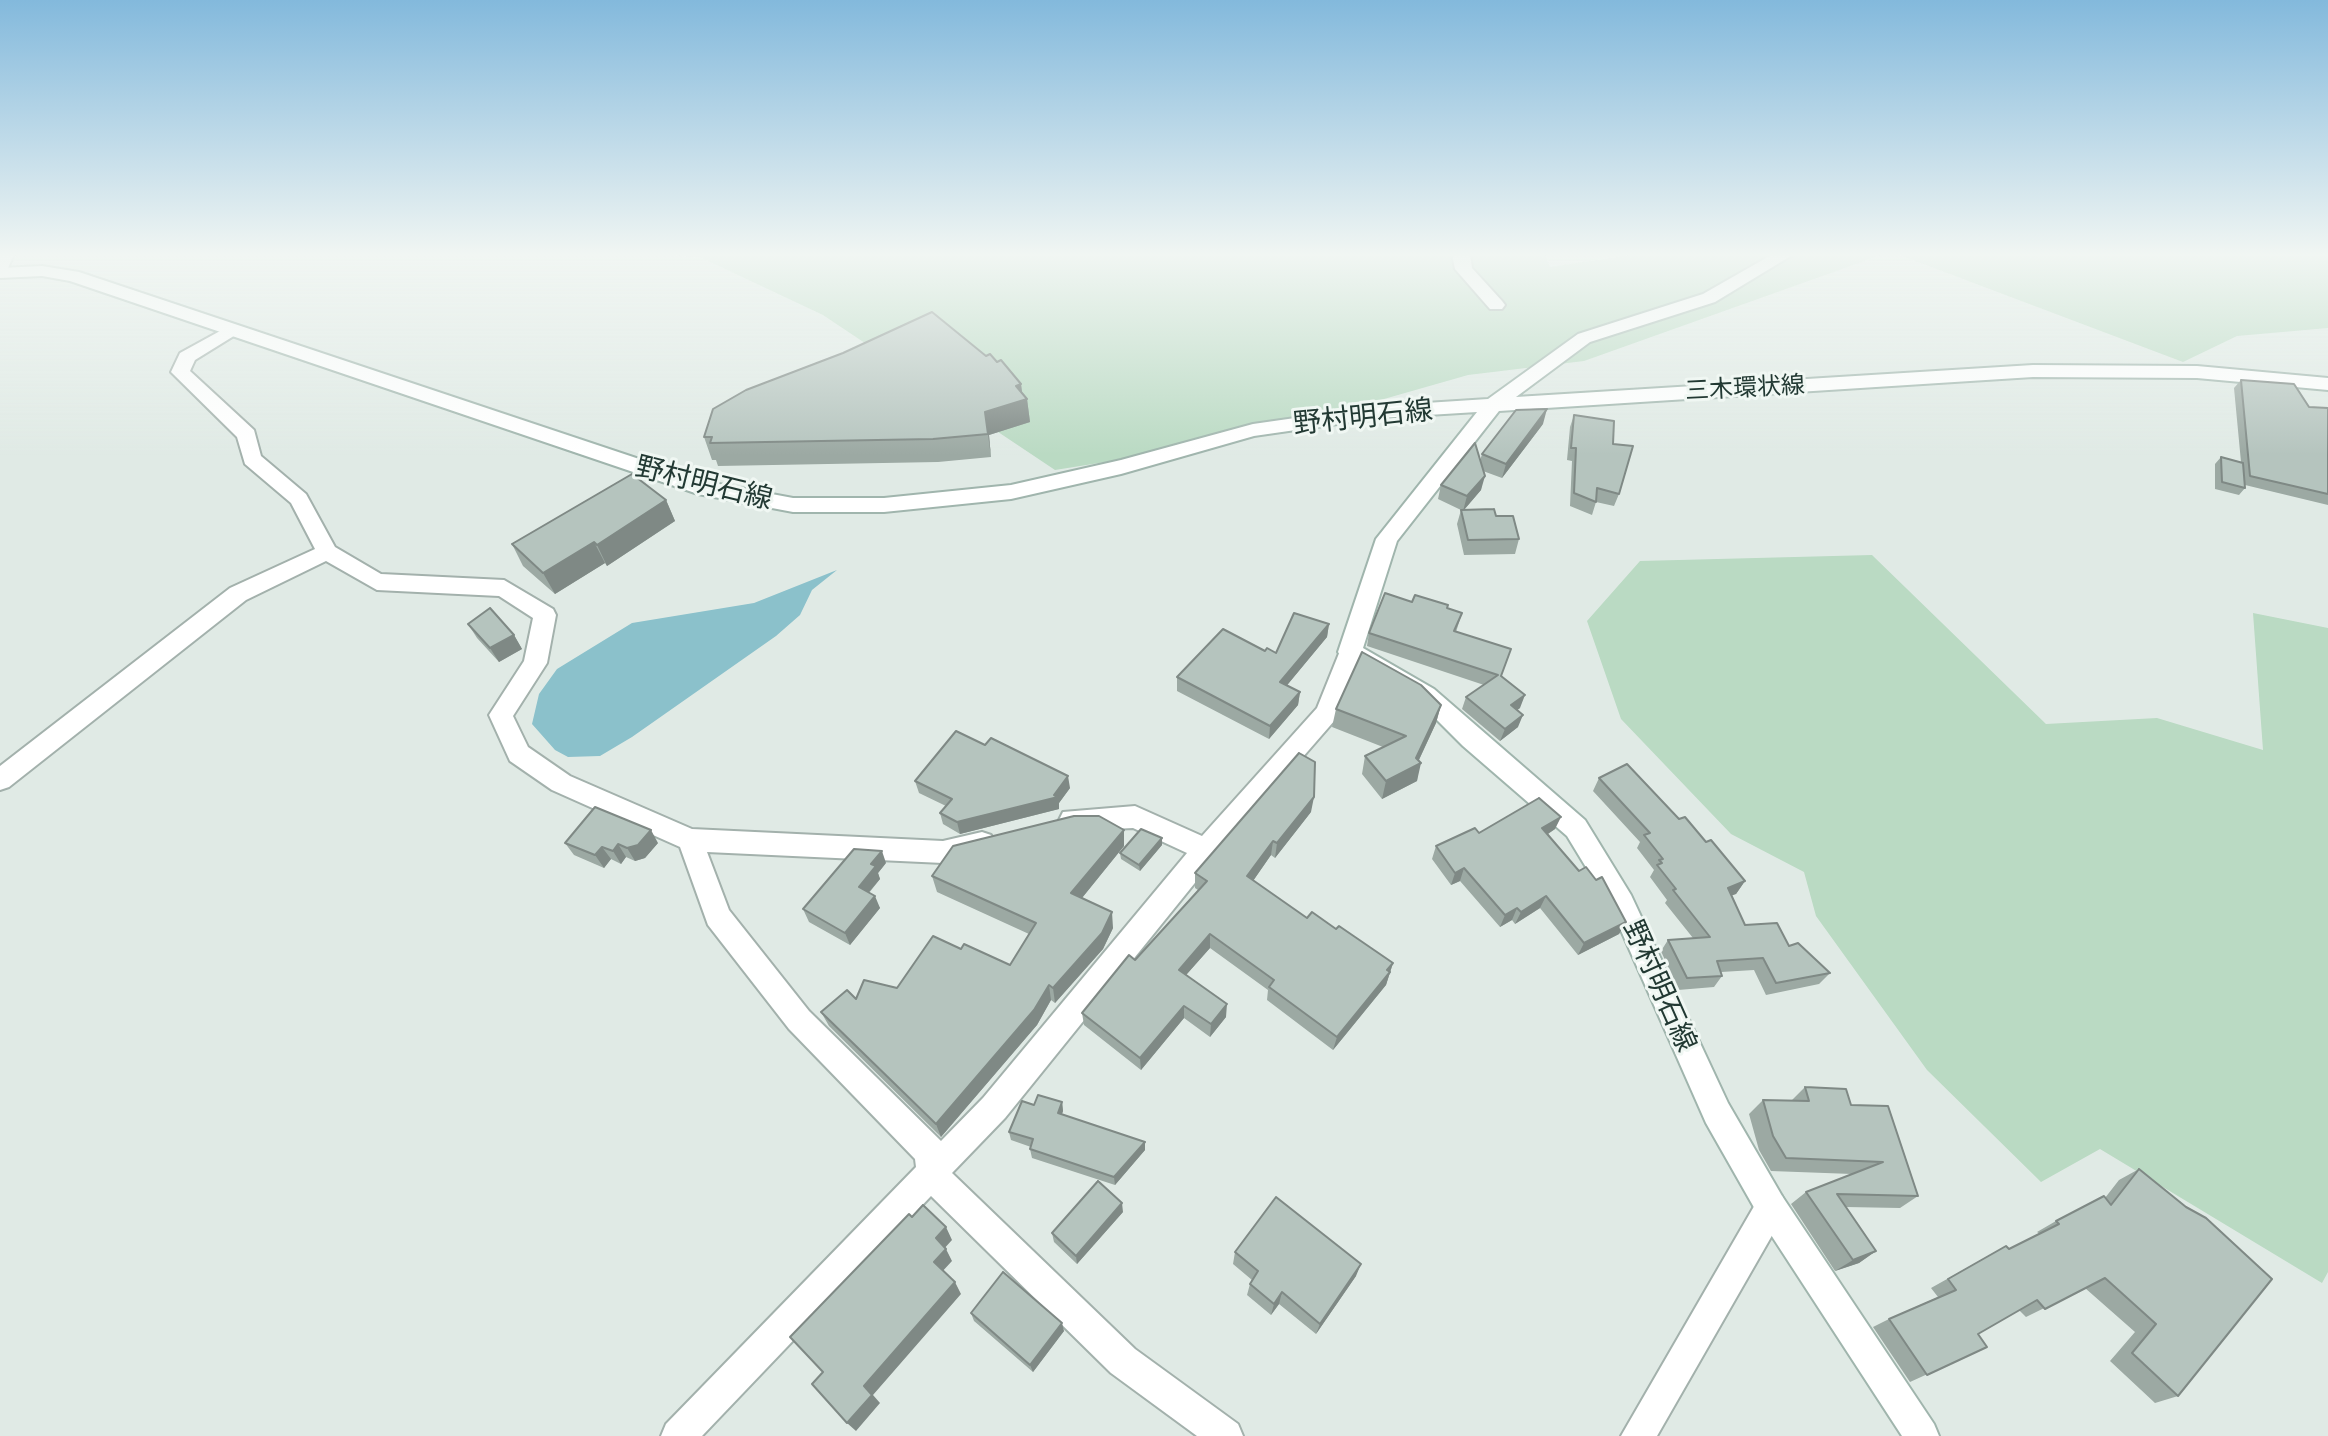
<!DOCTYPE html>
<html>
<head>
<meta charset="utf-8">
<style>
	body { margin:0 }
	canvas { display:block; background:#e0eae5 }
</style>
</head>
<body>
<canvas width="2328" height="1436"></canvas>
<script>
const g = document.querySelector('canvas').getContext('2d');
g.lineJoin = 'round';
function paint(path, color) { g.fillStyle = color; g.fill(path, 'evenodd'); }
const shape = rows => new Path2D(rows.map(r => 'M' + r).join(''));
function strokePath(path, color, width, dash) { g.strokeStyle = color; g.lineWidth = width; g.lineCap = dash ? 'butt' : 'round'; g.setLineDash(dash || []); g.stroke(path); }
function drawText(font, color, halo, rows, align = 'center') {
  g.font = font + ' Lato,"Noto Sans JP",sans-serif'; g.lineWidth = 6; g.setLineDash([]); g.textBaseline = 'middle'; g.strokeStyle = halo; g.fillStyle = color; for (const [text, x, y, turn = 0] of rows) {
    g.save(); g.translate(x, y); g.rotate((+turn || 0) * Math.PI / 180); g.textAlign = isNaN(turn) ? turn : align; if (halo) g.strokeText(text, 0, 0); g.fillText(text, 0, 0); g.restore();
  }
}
const green = shape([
	[664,254,1545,254,1550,267,1637,254,1884,254,1584,361,1468,375,1237,441,1055,470,823,315,702,258],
	[1897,254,2328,254,2328,328,2237,336,2183,362],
	[1872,555,2046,724,2157,718,2263,750,2253,613,2328,628,2328,1272,2322,1283,2100,1149,2041,1182,1927,1070,1816,916,1804,872,1731,834,1621,719,1587,621,1640,561]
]);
const water = shape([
	[837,570,812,590,800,615,776,636,632,737,600,756,568,757,555,750,532,724,539,694,557,669,632,623,754,603]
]);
const street = shape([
	[0,254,14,254,6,273,0,274,0,254],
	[1452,254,1470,254,1472,268,1502,301,1505,305,1502,309,1490,309,1455,269,1452,254],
	[231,325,237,326,240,330,237,334,195,360,190,371,254,430,261,456,306,494,335,547,381,574,504,580,553,609,556,615,547,663,513,716,528,747,570,776,692,829,943,841,982,832,991,835,995,843,991,851,943,863,707,852,729,910,809,1011,941,1141,983,1098,1187,853,1133,828,1072,831,1063,828,1059,820,1063,812,1135,806,1202,836,1317,708,1342,646,1350,643,1358,646,1362,652,1335,720,1215,858,1005,1118,952,1173,1135,1349,1238,1424,1243,1436,1197,1436,1111,1373,931,1196,702,1436,661,1436,666,1424,916,1167,915,1159,789,1029,708,925,680,847,552,790,510,761,489,715,524,661,533,618,499,596,377,590,326,561,246,600,9,787,0,790,0,766,230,588,315,549,291,503,245,464,237,437,171,372,180,353,231,325],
	[1771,1191,1782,1196,1787,1207,1782,1218,1657,1436,1621,1436,1760,1196,1771,1191]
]);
const secondary = shape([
	[1773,254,1794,254,1715,302,1590,342,1516,397,2033,365,2197,366,2328,378,2328,390,2197,378,2033,377,1499,411,1397,541,1363,648,1434,689,1585,820,1631,895,1728,1103,1782,1196,1934,1424,1939,1436,1902,1436,1760,1218,1706,1123,1612,910,1567,836,1463,746,1418,701,1342,658,1338,652,1376,539,1477,412,1379,418,1254,436,1121,474,1011,499,884,512,793,512,698,494,70,281,42,276,0,278,0,268,42,266,79,272,708,482,793,498,884,498,1011,485,1121,460,1253,424,1379,406,1488,399,1578,334,1703,294,1773,254]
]);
const wall = shape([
	[997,362,1021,384,1022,393,1027,399,1030,422,989,435,991,457,938,462,718,466,716,460,712,460,704,437],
	[2241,380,2309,407,2328,408,2328,505,2245,485,2245,488,2239,495,2215,489,2215,464,2221,457,2241,462,2234,388],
	[1574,415,1613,444,1619,494,1614,506,1596,502,1592,515,1570,506,1572,461,1567,460,1570,427],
	[1543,424,1502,478,1483,471,1481,490,1464,510,1496,516,1519,539,1515,554,1464,555,1457,524,1461,510,1438,499,1441,485,1480,461,1482,454],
	[666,500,675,521,607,566,605,563,555,594,523,566,512,544],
	[1412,602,1448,608,1462,613,1456,632,1502,676,1520,708,1517,710,1518,727,1500,741,1462,709,1466,697,1484,685,1367,646,1369,633],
	[468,624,514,635,522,649,499,662,477,638],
	[1329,624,1327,637,1287,685,1300,692,1298,705,1269,739,1177,691,1177,677,1265,651,1276,653],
	[1441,705,1436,723,1419,760,1417,781,1382,799,1362,774,1365,756,1383,747,1332,727,1336,709],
	[1599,778,1679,819,1706,842,1745,881,1736,894,1731,895,1745,925,1789,946,1830,973,1819,984,1766,995,1754,970,1721,972,1722,976,1714,987,1678,990,1661,951,1668,940,1693,938,1665,903,1667,900,1650,877,1654,870,1637,848,1640,842,1593,791],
	[915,781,1070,788,1059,803,1059,809,960,834,943,824,940,813,946,806,919,793],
	[1311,812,1275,858,1271,855,1253,881,1307,918,1336,929,1393,963,1386,985,1333,1050,1267,1000,1268,990,1210,948,1186,975,1226,1017,1210,1037,1184,1018,1141,1070,1084,1025,1082,1013,1135,960,1198,890,1195,888,1195,873],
	[1555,829,1548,834,1579,871,1626,922,1619,934,1578,955,1540,908,1515,924,1512,920,1500,927,1460,881,1451,885,1432,859,1436,846,1479,833],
	[1162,838,1162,845,1140,871,1121,859,1120,853],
	[565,843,658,843,645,858,635,861,626,857,621,864,611,859,604,868,574,855],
	[1124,846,1082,898,1113,928,1103,949,1055,1003,1051,1000,1037,1025,941,1137,829,1026,821,1012,856,999,897,988,961,949,1010,965,1029,934,937,892,932,876],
	[886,863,878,873,880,879,869,893,880,908,850,945,809,922,803,909],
	[1805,1087,1851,1105,1918,1196,1900,1208,1846,1207,1876,1251,1859,1263,1835,1271,1791,1204,1806,1192,1852,1174,1771,1171,1759,1150,1749,1114,1763,1100,1791,1101],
	[1062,1102,1063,1111,1062,1114,1145,1150,1115,1185,1032,1158,1030,1149,1031,1147,1011,1140,1009,1132,1034,1105],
	[2139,1169,2178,1396,2155,1403,2110,1361,2135,1332,2085,1288,2026,1317,2019,1310,1978,1334,1987,1347,1910,1382,1873,1327,1889,1319,1938,1297,1931,1288,2006,1246,2009,1249,2040,1234,2037,1232,2056,1221,2105,1198,2119,1180],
	[1123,1212,1077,1264,1054,1242,1052,1233],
	[1235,1252,1356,1276,1316,1334,1279,1304,1271,1315,1247,1295,1250,1284,1252,1280,1233,1264],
	[971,1313,1064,1331,1033,1372,974,1321]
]);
const shadedWall = shape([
	[1021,384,1023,400,1027,399,1030,422,989,435,991,457,985,412,1016,386],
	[1547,409,1543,424,1502,478,1506,464],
	[1485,476,1481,490,1463,511,1467,496],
	[666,500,675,521,607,566,597,545],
	[594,542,605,563,555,594,543,573],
	[1329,624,1327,637,1279,695,1280,682],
	[514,635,522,649,499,662,490,648],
	[1300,692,1298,705,1269,739,1270,726],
	[1525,695,1520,708,1506,718,1511,705],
	[1441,705,1436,723,1416,766,1421,763,1417,781,1382,799,1386,781,1416,758],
	[1523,715,1518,727,1500,741,1505,729],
	[1068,776,1070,788,1059,803,1059,809,960,834,957,822,1054,795],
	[1314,797,1311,812,1275,858,1277,843],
	[1561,817,1555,829,1537,841,1542,828],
	[651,830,658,843,645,858,635,861,627,848],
	[1124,830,1124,846,1073,909,1071,893],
	[1162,838,1162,845,1140,871,1139,865],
	[1273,841,1271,855,1246,891,1247,876],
	[618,844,626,857,621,864,613,851],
	[602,847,611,859,604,868,595,855],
	[882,851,886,863,878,873,880,879,863,899,859,887,871,864],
	[1464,868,1460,881,1451,885,1455,873],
	[1745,881,1736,894,1719,900,1728,888],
	[875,896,880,908,850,945,845,933],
	[1546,896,1540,908,1515,924,1521,912],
	[1517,908,1512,920,1500,927,1505,915],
	[1112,912,1113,928,1103,949,1055,1003,1053,988],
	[1626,922,1619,934,1578,955,1584,943],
	[1210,934,1210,948,1179,983,1179,970],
	[1393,963,1386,985,1333,1050,1337,1037],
	[1049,985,1051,1000,1037,1025,941,1137,936,1124],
	[1227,1004,1226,1017,1210,1037,1211,1024],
	[1184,1006,1184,1018,1141,1070,1140,1058],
	[1062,1102,1063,1111,1059,1122,1058,1113],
	[1145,1142,1145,1150,1115,1185,1114,1177],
	[1122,1203,1123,1212,1077,1264,1076,1256],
	[946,1227,952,1240,942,1251,936,1238],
	[946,1249,952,1261,940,1274,934,1262],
	[1876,1251,1859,1263,1835,1271,1853,1260],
	[1361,1264,1356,1276,1316,1334,1320,1324],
	[955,1282,961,1294,873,1395,880,1403,856,1431,847,1423,864,1386],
	[1282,1292,1279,1304,1271,1315,1274,1304],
	[1062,1323,1064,1331,1033,1372,1030,1365]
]);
const building = shape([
	[932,312,986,356,990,354,997,362,1001,360,1021,384,1016,386,1027,399,985,412,988,434,933,439,710,443,712,437,704,437,713,409,746,390,843,353,932,312],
	[2241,380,2294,384,2309,407,2328,408,2328,494,2250,476,2241,380],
	[1547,409,1506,464,1482,454,1516,410,1547,409],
	[1574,415,1614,421,1613,444,1633,446,1619,494,1597,488,1596,502,1574,493,1576,448,1571,448,1574,415],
	[1475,443,1485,476,1467,496,1441,485,1475,443],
	[2221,457,2243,463,2245,488,2222,482,2221,457],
	[632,474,666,500,597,545,594,542,543,573,512,544,632,474],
	[1494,509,1496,516,1513,516,1519,539,1468,540,1461,510,1494,509],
	[1385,593,1412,602,1415,595,1448,605,1447,608,1462,613,1454,631,1511,649,1501,676,1525,695,1511,705,1523,715,1505,729,1466,697,1498,675,1369,633,1385,593],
	[490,608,514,635,490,648,468,624,490,608],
	[1294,613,1329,624,1280,682,1300,692,1270,726,1177,677,1223,629,1265,651,1267,648,1276,653,1294,613],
	[1362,652,1421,685,1441,705,1416,758,1421,763,1386,781,1365,756,1406,736,1336,709,1362,652],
	[956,731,985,745,991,738,1068,776,1054,795,1058,797,957,822,940,813,952,799,915,781,956,731],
	[1299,753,1315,762,1314,797,1277,843,1273,841,1247,876,1307,918,1312,912,1336,929,1339,926,1393,963,1387,970,1390,972,1337,1037,1269,987,1274,980,1210,934,1179,970,1227,1004,1211,1024,1184,1006,1140,1058,1082,1013,1129,955,1135,960,1207,881,1195,873,1299,753],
	[1627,764,1679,819,1685,817,1706,842,1711,840,1745,881,1728,888,1745,925,1777,923,1789,946,1798,943,1830,973,1776,983,1763,958,1717,961,1722,976,1687,978,1668,940,1710,937,1673,890,1676,889,1657,865,1662,863,1659,860,1663,859,1644,835,1650,833,1599,778,1627,764],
	[1539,798,1561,817,1542,828,1579,871,1586,867,1596,880,1602,877,1626,922,1584,943,1546,896,1521,912,1517,908,1505,915,1464,868,1455,873,1436,846,1475,828,1479,833,1539,798],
	[595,807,651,830,638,845,627,848,618,844,613,851,602,847,595,855,565,843,595,807],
	[1074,816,1099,816,1124,830,1071,893,1112,912,1102,933,1053,988,1049,985,1034,1010,936,1124,821,1012,847,990,856,999,864,980,897,988,933,936,961,949,964,944,1010,965,1036,923,932,876,953,846,1074,816],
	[1141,829,1162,838,1139,865,1120,853,1141,829],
	[854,849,882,851,871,864,876,866,859,887,875,896,845,933,803,909,854,849],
	[1805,1087,1846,1089,1851,1105,1888,1106,1918,1196,1837,1194,1876,1251,1853,1260,1806,1192,1883,1162,1786,1158,1773,1136,1763,1100,1809,1101,1805,1087],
	[1038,1095,1062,1102,1058,1113,1145,1142,1114,1177,1030,1149,1033,1139,1009,1132,1022,1101,1034,1105,1038,1095],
	[2139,1169,2186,1207,2206,1218,2272,1279,2178,1396,2132,1353,2156,1324,2105,1278,2045,1309,2037,1300,1978,1334,1987,1347,1927,1375,1889,1319,1956,1290,1948,1279,2006,1246,2009,1249,2059,1224,2056,1221,2104,1196,2111,1205,2139,1169],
	[1098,1181,1122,1203,1076,1256,1052,1233,1098,1181],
	[1276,1197,1361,1264,1320,1324,1282,1292,1274,1304,1250,1284,1258,1271,1235,1252,1276,1197],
	[923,1205,946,1227,936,1238,946,1249,934,1262,955,1282,864,1386,872,1395,847,1423,812,1384,823,1372,790,1337,909,1214,912,1217,923,1205],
	[1003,1272,1062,1323,1030,1365,971,1313,1003,1272]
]);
const farStreetnames = [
	["三木環状線",1745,388,-3]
];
const streetNames = [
	["野村明石線",1363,417,-6],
	["野村明石線",704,483,14],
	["野村明石線",1660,986,66]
];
paint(green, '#badac3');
paint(water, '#8bc1cb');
strokePath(street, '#a3b1ac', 4);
strokePath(secondary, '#a0b5ad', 4);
paint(street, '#fff');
paint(secondary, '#fff');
paint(wall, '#9ca9a3');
paint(shadedWall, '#7f8985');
paint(building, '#b5c4be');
strokePath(building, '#7f8985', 2);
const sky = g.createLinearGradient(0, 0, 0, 455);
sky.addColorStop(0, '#83b9dc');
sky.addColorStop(0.56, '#f1f6f3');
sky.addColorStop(1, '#f1f6f300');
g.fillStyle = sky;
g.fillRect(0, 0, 2328, 455);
drawText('24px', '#223933', '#f0f7f3', farStreetnames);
drawText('28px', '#223933', '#f0f7f3', streetNames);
</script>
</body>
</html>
